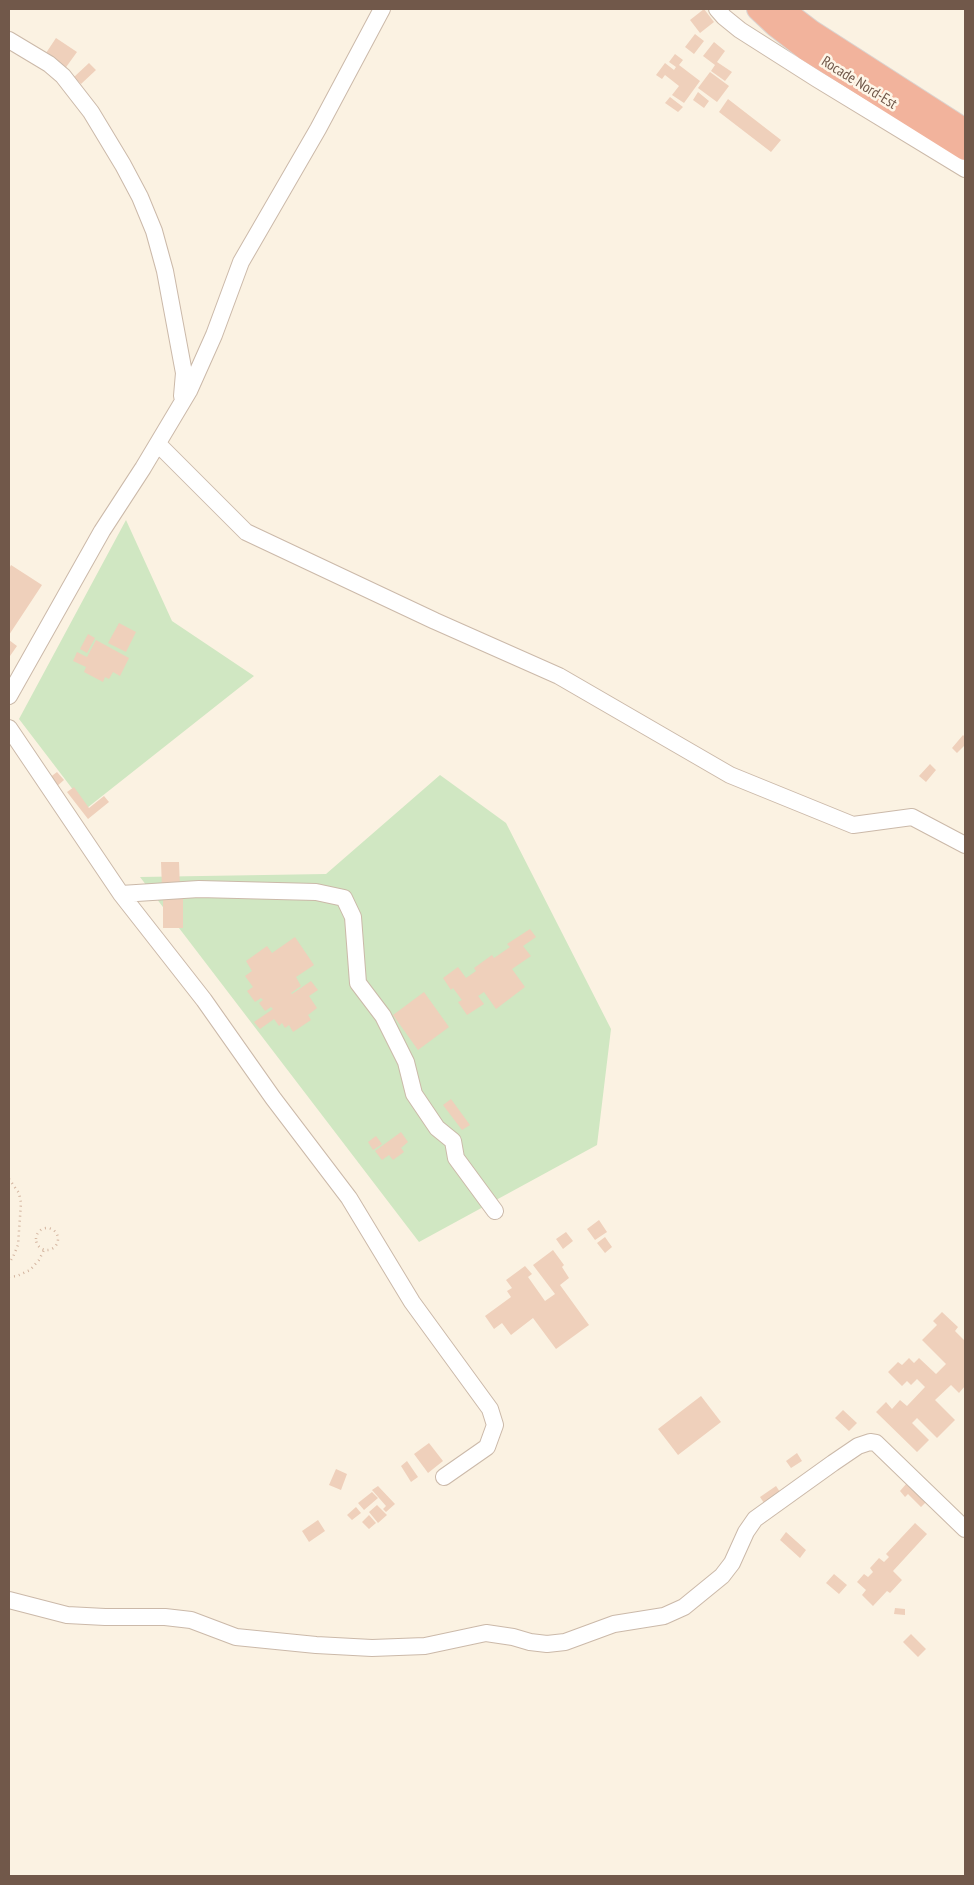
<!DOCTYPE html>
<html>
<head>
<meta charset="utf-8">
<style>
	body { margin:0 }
	#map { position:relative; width:974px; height:1885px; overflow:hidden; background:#fbf2e2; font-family:"PT Sans Narrow",sans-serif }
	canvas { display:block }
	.frame { position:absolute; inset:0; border:10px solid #71584a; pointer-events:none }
</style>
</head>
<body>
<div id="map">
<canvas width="974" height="1885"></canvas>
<div class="frame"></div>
</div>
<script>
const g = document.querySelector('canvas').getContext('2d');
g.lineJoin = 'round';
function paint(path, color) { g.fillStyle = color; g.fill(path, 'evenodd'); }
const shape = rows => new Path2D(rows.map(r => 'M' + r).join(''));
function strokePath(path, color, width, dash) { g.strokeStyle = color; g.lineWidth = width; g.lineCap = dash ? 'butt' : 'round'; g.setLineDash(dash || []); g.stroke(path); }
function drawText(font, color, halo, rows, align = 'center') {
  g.font = font + ' "PT Sans Narrow",sans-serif'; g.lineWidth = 5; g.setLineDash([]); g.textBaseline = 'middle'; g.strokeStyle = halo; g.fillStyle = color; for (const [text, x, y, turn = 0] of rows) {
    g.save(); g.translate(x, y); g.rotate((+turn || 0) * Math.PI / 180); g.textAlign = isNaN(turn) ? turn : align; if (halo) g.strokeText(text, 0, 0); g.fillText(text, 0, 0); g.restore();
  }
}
const green = shape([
	[126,520,172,621,254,676,87,808,19,719],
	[440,775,506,823,611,1029,597,1145,419,1242,140,877,326,874]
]);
const building = shape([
	[704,9,714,22,700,33,690,20],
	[695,34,704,41,694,54,685,47],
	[56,38,77,52,64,70,44,56],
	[714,42,725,51,717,62,732,72,725,81,711,71,715,65,703,56],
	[675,54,683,60,679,65,700,81,684,103,672,95,679,86,665,75,662,79,656,75,665,63,674,70,676,67,669,62],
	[89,63,96,70,81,84,74,77],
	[710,72,729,86,717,102,698,88],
	[698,92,709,101,704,108,693,100],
	[670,97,683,107,678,112,665,103],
	[728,99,781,140,771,152,719,112],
	[11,565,42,585,9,635,9,569],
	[119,623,136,632,126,652,108,643],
	[88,634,95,638,87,653,80,649],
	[9,640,17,646,10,656,9,656],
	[96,640,129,658,120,676,113,672,109,679,105,677,103,682,84,672,86,667,73,661,77,652,87,657],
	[963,735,965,737,965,745,957,753,952,748],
	[930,764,936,770,926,782,919,776],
	[57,772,64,780,56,787,49,778],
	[74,787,89,808,104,796,109,802,88,819,67,792],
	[161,862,179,862,180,888,162,889],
	[163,899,183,899,183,928,163,928],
	[530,929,536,937,523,946,531,956,512,969,525,987,496,1009,484,992,478,996,484,1004,467,1015,458,1002,462,1000,453,988,451,990,443,978,458,967,466,978,476,971,474,968,492,955,494,958,510,947,507,944],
	[295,937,314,965,296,977,301,986,291,993,292,994,311,981,318,990,309,996,317,1008,308,1015,311,1020,293,1032,289,1025,285,1028,282,1023,279,1026,274,1019,260,1029,254,1022,273,1009,271,1007,265,1011,259,1003,263,1000,261,998,255,1002,247,991,253,987,245,976,252,971,246,961,267,946,272,953],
	[424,992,449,1027,418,1050,393,1015],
	[451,1099,470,1125,462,1130,443,1105],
	[401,1132,408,1142,401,1148,404,1152,393,1160,389,1155,382,1160,375,1151],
	[376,1136,382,1144,373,1150,368,1142],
	[599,1220,607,1232,595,1240,587,1229],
	[566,1232,573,1241,563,1249,556,1239],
	[605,1237,612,1247,605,1253,597,1243],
	[553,1250,564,1265,562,1267,569,1278,560,1285,589,1325,556,1349,533,1318,511,1335,502,1323,494,1329,485,1316,511,1297,507,1291,512,1288,506,1280,525,1266,532,1274,528,1277,545,1301,555,1294,533,1265],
	[942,1312,958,1327,955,1331,965,1341,965,1386,959,1393,951,1385,935,1400,955,1420,937,1438,917,1418,912,1423,929,1440,917,1452,876,1412,886,1402,892,1409,900,1400,907,1406,925,1387,917,1379,911,1385,907,1381,902,1386,888,1372,898,1362,902,1365,909,1358,914,1363,919,1358,936,1374,946,1364,922,1340,937,1325,933,1321],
	[701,1396,721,1422,678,1455,658,1429],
	[843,1410,857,1423,849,1431,835,1418],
	[429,1443,443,1461,428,1473,414,1454],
	[797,1453,802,1461,791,1468,786,1461],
	[407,1461,418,1477,411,1482,401,1466],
	[336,1469,347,1474,341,1490,329,1485],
	[907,1483,926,1502,921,1507,908,1494,905,1497,900,1491],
	[378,1486,395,1504,386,1512,383,1509,386,1506,372,1490],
	[776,1486,780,1492,764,1503,760,1497],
	[372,1492,378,1498,364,1510,358,1503],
	[377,1505,387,1515,378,1523,369,1512],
	[356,1507,361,1513,352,1520,347,1515],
	[369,1515,376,1523,369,1529,362,1522],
	[318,1520,325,1531,309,1542,302,1531],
	[915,1523,927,1534,893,1571,902,1580,890,1593,887,1591,873,1606,862,1595,866,1590,857,1582,864,1574,868,1577,873,1572,870,1568,879,1558,884,1562,889,1557,886,1554],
	[786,1532,806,1550,800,1558,780,1540],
	[834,1574,847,1585,839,1594,826,1583],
	[895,1608,905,1609,905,1615,894,1614],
	[911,1634,926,1649,918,1657,903,1642]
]);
const path = shape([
	[9,1179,19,1193,21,1203,18,1245,13,1257,9,1263],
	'36 1239a11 11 0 1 1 22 0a11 11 0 1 1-22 0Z',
	[9,1277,17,1276,30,1270,39,1260,44,1250]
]);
const minor = shape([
	[717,9,724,17,740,30,817,79,965,169],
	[9,40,49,64,63,76,91,112,123,165,140,197,154,231,165,271,184,373,182,396],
	[158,444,246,532,435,621,559,676,730,775,853,825,912,817,965,845],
	[9,696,102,531,143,468,189,391,214,335,241,262,318,129,382,9],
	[9,728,121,894,204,1000,273,1098,349,1198,412,1302,490,1409,495,1425,487,1447,444,1477],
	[121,894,199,889,316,892,344,898,353,917,358,983,383,1016,406,1062,414,1094,437,1128,453,1141,456,1158,495,1211],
	[9,1600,67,1615,105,1617,165,1617,191,1620,236,1637,316,1645,372,1648,425,1646,486,1633,513,1637,530,1642,547,1644,565,1642,614,1624,664,1616,684,1607,722,1576,732,1563,746,1532,755,1519,833,1463,858,1446,870,1442,876,1443,965,1529]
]);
const highway = shape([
	[758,9,775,25,807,50,965,149],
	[782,9,811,31,965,130]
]);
const streetNames = [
	["Rocade Nord-Est",859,83,32]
];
paint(green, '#d0e7c2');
paint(building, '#efd0bb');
strokePath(minor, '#cbb9a9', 18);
strokePath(highway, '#dad4d0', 24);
strokePath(path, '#d3b49f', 2.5, [1, 4]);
strokePath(minor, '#fff', 16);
strokePath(highway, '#f2b39c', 22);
drawText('15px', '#71584a', '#fef6e8', streetNames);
</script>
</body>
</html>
